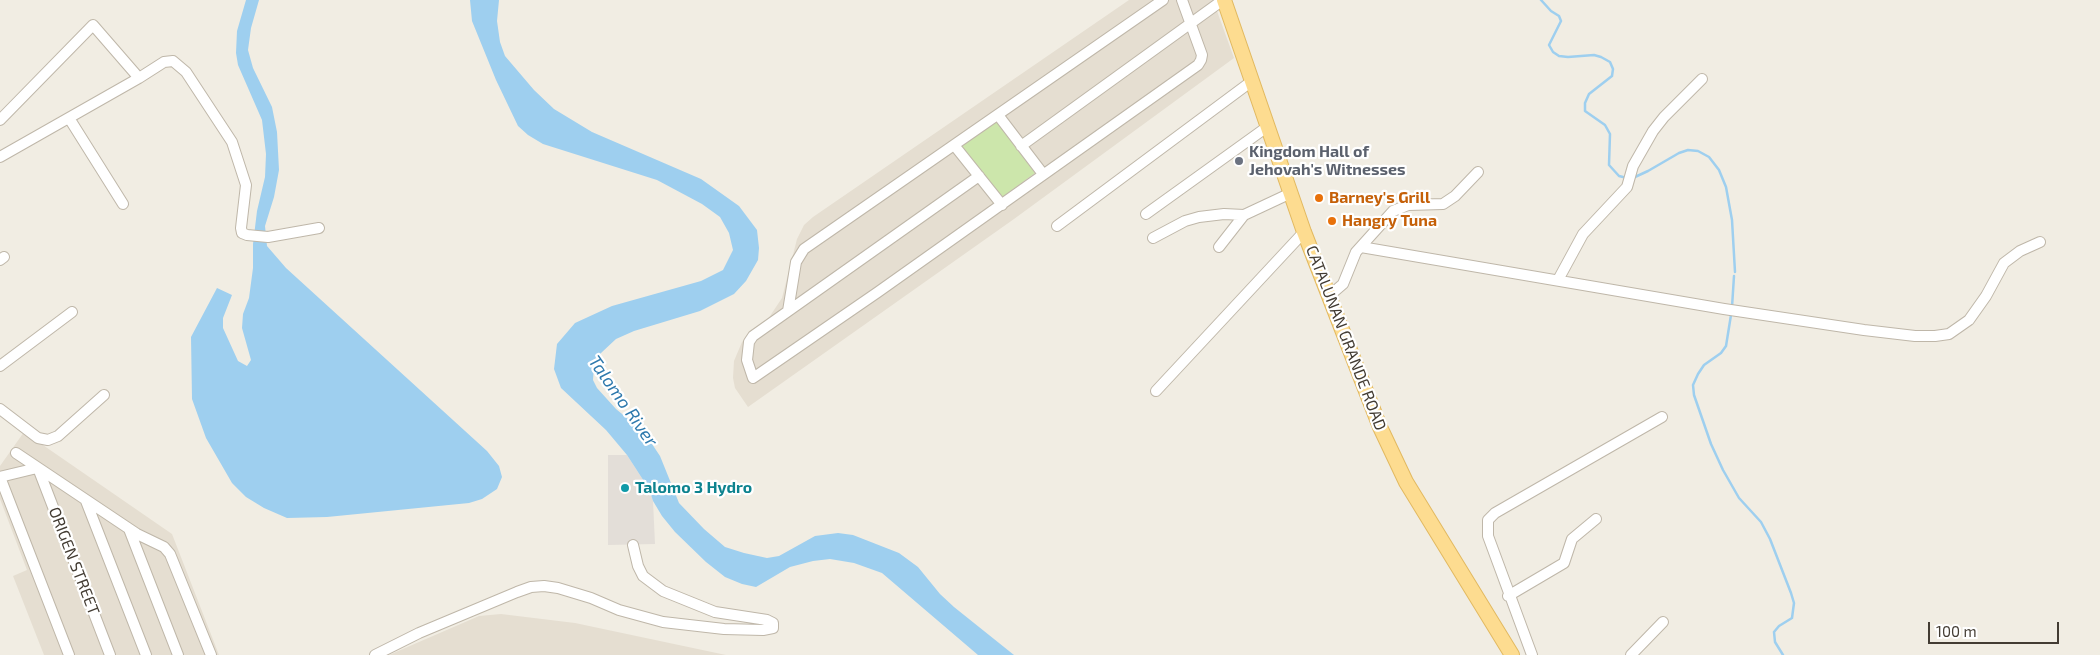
<!DOCTYPE html>
<html>
<head>
<meta charset="utf-8">
<style>
	body { margin:0 }
	#map { position:relative; width:2100px; height:655px; overflow:hidden; background:#f1ede3; font-family:"Exo 2",sans-serif }
	canvas { display:block }
	.scale { position:absolute; left:1928px; top:622px; width:131px; height:22px; box-sizing:border-box; border:2px solid #433c33; border-top:0; padding-left:6px; font-size:15px; line-height:18px; white-space:nowrap; color:#433c33; -webkit-text-stroke:4px #fff; paint-order:stroke }
</style>
</head>
<body>
<div id="map">
<canvas width="2100" height="655"></canvas>
<div class="scale">100 m</div>
</div>
<script>
const g = document.querySelector('canvas').getContext('2d');
g.lineJoin = 'round';
function paint(path, color) { g.fillStyle = color; g.fill(path, 'evenodd'); }
const shape = rows => new Path2D(rows.map(r => 'M' + r).join(''));
function strokePath(path, color, width, dash) { g.strokeStyle = color; g.lineWidth = width; g.lineCap = dash ? 'butt' : 'round'; g.setLineDash(dash || []); g.stroke(path); }
function drawText(font, color, halo, rows, align = 'center') {
  g.font = font + ' "Exo 2",sans-serif'; g.lineWidth = 4.5; g.setLineDash([]); g.textBaseline = 'middle'; g.strokeStyle = halo; g.fillStyle = color; for (const [text, x, y, turn = 0] of rows) {
    g.save(); g.translate(x, y); g.rotate((+turn || 0) * Math.PI / 180); g.textAlign = isNaN(turn) ? turn : align; if (halo) g.strokeText(text, 0, 0); g.fillText(text, 0, 0); g.restore();
  }
}
const residential = shape([
	[1129,0,1213,0,1234,58,1014,219,748,407,735,388,733,378,734,361,742,342,750,333,768,319,782,298,797,239,804,225,813,217],
	[24,432,172,534,219,655,44,655,13,576,27,570,0,499,0,466],
	[501,614,575,623,726,655,389,655,479,616]
]);
const industrial = shape([
	[608,455,627,455,649,489,653,501,655,544,608,545]
]);
const green = shape([
	[996,121,1035,173,1001,198,961,147]
]);
const water = shape([
	[246,0,259,0,251,28,248,50,253,68,272,107,277,132,279,170,274,197,265,226,267,246,286,268,487,451,499,466,502,477,497,489,482,499,469,503,327,517,287,518,264,508,246,497,232,483,206,438,192,399,191,337,217,288,232,295,223,318,223,328,238,361,247,366,251,360,242,328,243,314,249,298,253,268,253,244,257,211,265,177,266,154,262,120,238,65,236,53,237,31],
	[470,0,499,0,497,21,500,42,505,56,534,90,554,109,592,132,701,179,739,206,757,230,759,248,758,260,746,281,734,294,700,311,634,331,616,339,601,353,594,366,593,380,597,388,616,409,644,432,660,456,679,503,704,529,725,547,744,553,767,558,779,556,815,536,838,533,853,535,899,553,918,567,940,594,954,607,1014,655,978,655,882,573,854,563,830,559,813,561,790,567,756,587,742,584,725,577,706,562,675,532,662,516,653,501,649,489,627,455,606,430,561,388,554,369,557,344,575,323,612,306,701,281,723,270,733,250,729,233,720,217,702,204,657,180,543,144,528,135,518,126,496,80,472,21]
]);
const stream = shape([
	[1541,0,1551,11,1559,16,1561,21,1549,45,1553,52,1559,56,1568,57,1594,55,1601,57,1610,62,1613,69,1612,76,1589,94,1585,103,1585,111,1605,125,1610,134,1609,165,1619,176,1627,178],
	[1635,177,1648,171,1679,153,1688,150,1698,151,1709,157,1719,170,1726,187,1732,220,1735,272],
	[1732,307,1734,276],
	[1731,315,1726,346,1721,353,1704,365,1698,374,1693,385,1694,395,1711,444,1723,470,1739,498,1761,522,1770,539,1791,593,1794,603,1792,618,1779,626,1774,632,1775,642,1783,655]
]);
const minor = shape([
	[998,115,1043,174],
	[69,118,123,204],
	[0,120,93,25,139,78],
	[954,145,1002,205],
	[1021,146,1223,0],
	[0,157,139,78,164,62,173,61,186,72,232,142,246,185,241,228,242,233,247,235,268,237,319,228],
	[979,176,753,336,749,342,747,360,753,378,878,292,1198,65,1201,60,1202,55,1182,0],
	[1146,214,1267,127],
	[1057,226,1252,81],
	[1153,238,1185,221,1199,217,1224,214,1244,215],
	[1219,247,1244,215,1291,193],
	[1361,247,1724,309,1864,330,1915,336,1935,336,1949,334,1969,320,1986,296,2004,263,2020,251,2040,242],
	[0,260,4,257],
	[1558,280,1583,234,1627,187,1633,166,1653,131,1664,117,1702,79],
	[1329,296,1343,284,1356,252,1393,211,1408,205,1443,204,1455,196,1478,172],
	[788,311,796,262,804,249,1163,0],
	[0,366,72,312],
	[1156,391,1304,232],
	[0,409,38,438,48,440,58,436,104,395],
	[16,453,137,534,164,547,170,554,211,655],
	[38,468,110,655],
	[0,477,69,655],
	[0,477,37,468],
	[86,501,146,655],
	[129,529,178,655],
	[1508,596,1564,563,1572,539,1596,519],
	[375,655,419,633,517,592,531,587,544,586,558,588,591,598,619,610,663,622,724,629,763,630,773,628,773,623,767,620,715,612,663,591,643,576,638,566,633,545],
	[1532,655,1488,536,1488,520,1495,513,1662,417],
	[1631,655,1663,622]
]);
const major = shape([
	[1224,0,1304,232,1380,427,1406,482,1512,655]
]);
const markers = [
	[1239,161,5,"#6b7280"],
	[1319,198,5,"#e8710a"],
	[1332,221,5,"#e8710a"],
	[625,488,5,"#0f9aa8"]
];
const worshipNames = [
	["Kingdom Hall of",1249,152],
	["Jehovah's Witnesses",1249,170]
];
const foodNames = [
	["Barney's Grill",1329,198],
	["Hangry Tuna",1342,221]
];
const streetNames = [
	["CATALUNAN GRANDE ROAD",1346,338,69],
	["ORIGEN STREET",74,561,69]
];
const cultureNames = [
	["Talomo 3 Hydro",635,488]
];
const waterNames = [
	["Talomo River",623,401,55]
];
paint(residential, '#e5ded1');
paint(industrial, '#e3ded8');
paint(green, '#cce6ab');
paint(water, '#9ecfef');
strokePath(stream, '#9ecfef', 2.5);
strokePath(minor, '#bfb7a9', 12);
strokePath(major, '#e2b960', 16);
strokePath(minor, '#fff', 10);
strokePath(major, '#fddc90', 14);
for (const [x, y, r, color] of markers) { const dot = new Path2D(); dot.arc(x, y, r, 0, 2 * Math.PI); g.fillStyle = color; g.fill(dot); strokePath(dot, '#fff', 2); }
drawText('bold 16px', '#5b616d', '#fff', worshipNames, 'left');
drawText('bold 16px', '#c56008', '#fff', foodNames, 'left');
drawText('16px', '#433c33', '#fff', streetNames);
drawText('bold 16px', '#0d838f', '#fff', cultureNames, 'left');
drawText('italic 18px', '#2e79ad', '#fff', waterNames);
</script>
</body>
</html>
